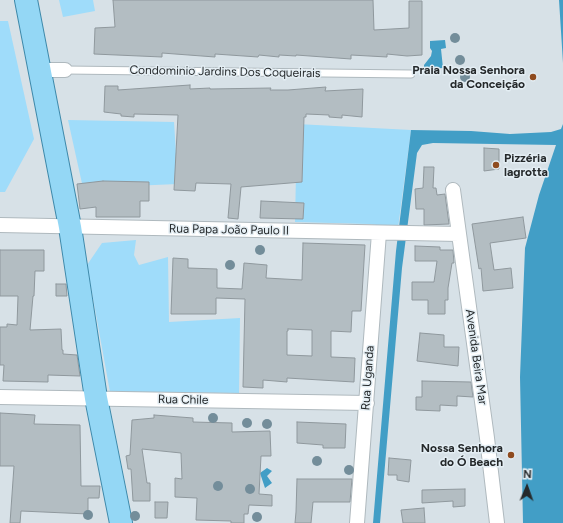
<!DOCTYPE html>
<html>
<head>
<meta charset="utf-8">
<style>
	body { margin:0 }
	#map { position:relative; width:563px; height:523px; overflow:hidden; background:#d7e1e7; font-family:Figtree,sans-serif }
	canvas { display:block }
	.north { position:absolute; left:507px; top:467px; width:40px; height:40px; -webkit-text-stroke:3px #e4eef4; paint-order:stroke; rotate:2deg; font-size:11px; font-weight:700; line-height:16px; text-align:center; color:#25292b }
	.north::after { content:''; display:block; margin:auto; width:14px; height:18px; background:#25292b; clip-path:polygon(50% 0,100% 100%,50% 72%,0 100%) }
</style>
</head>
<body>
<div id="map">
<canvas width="563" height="523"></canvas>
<div class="north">N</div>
</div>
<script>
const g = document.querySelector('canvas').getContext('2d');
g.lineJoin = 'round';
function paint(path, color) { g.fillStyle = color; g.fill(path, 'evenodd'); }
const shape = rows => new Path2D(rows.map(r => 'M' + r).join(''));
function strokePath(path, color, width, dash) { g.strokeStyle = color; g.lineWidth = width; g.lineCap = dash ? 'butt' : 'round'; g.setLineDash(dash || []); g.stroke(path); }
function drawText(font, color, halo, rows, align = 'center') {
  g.font = font + ' Figtree,sans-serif'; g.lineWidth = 3; g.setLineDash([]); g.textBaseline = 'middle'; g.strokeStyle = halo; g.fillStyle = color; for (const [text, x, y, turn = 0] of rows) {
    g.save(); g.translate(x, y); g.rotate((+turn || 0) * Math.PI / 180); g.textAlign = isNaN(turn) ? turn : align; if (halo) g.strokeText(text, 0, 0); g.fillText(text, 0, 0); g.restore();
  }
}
const green = shape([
	[59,0,93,0,95,11,63,17],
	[0,21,8,21,34,139,5,192,0,192],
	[68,120,174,122,178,184,83,188],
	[297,124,411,130,398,228,369,224,295,222],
	[136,240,134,255,139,265,168,257,169,322,240,318,239,393,110,392,87,265,102,243]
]);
const water = shape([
	[559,0,563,0,563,63],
	[445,40,446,48,441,49,443,68,424,69,424,65,431,56,432,51,430,48,430,41],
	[563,124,563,523,523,523,520,377,525,248,539,195,556,145,433,143,422,145,417,153,402,268,380,523,373,523,396,251,411,130,471,131,510,134,551,132,561,129],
	[267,468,272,471,267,476,272,483,265,488,260,473]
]);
const building = shape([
	[113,0,373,0,374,30,409,28,409,1,422,1,422,55,407,56,387,54,387,57,351,55,351,59,296,55,296,56,279,55,279,57,259,55,258,57,215,54,215,57,162,53,162,57,94,54,95,28,115,27,113,0],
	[190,85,190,89,210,88,210,89,271,88,270,90,288,90,326,87,325,91,363,89,362,117,342,115,342,118,329,117,329,115,306,114,306,117,304,117,302,182,241,187,238,219,228,218,231,184,196,183,195,191,174,190,178,115,134,114,134,117,121,116,121,114,104,112,105,86,118,86,118,90,190,85],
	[484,148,499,149,499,169,484,171,484,148],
	[424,167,434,167,433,188,436,188,437,195,445,194,449,224,424,225,424,209,416,209,415,189,423,188,424,167],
	[103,181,149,182,149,201,140,201,140,217,96,217,96,207,80,209,77,184,103,181],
	[261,201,304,203,303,219,260,218,261,201],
	[523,217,526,238,490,243,494,270,511,268,513,288,483,291,481,268,479,269,472,224,523,217],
	[303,243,365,245,361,311,352,311,351,332,331,331,331,357,355,358,354,382,287,378,287,382,263,380,263,388,243,387,245,299,216,298,216,314,171,314,173,258,188,259,188,268,217,269,217,288,242,289,244,263,267,265,266,278,302,280,303,243],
	[288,329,312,330,312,356,287,355,287,331,288,331,288,329],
	[415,246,440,247,440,250,453,250,454,263,452,263,448,288,448,300,445,300,445,314,428,314,428,300,412,300,412,282,434,282,437,261,415,261,415,246],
	[0,250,44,250,44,271,35,271,34,296,33,296,30,330,61,329,62,350,63,350,63,354,77,355,80,376,48,375,48,382,3,381,4,365,0,365,0,327,7,327,7,324,17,325,18,296,0,296,0,250],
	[56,284,66,284,67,296,56,296,56,284],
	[420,333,444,335,444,347,459,347,458,366,417,361,420,333],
	[422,381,471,382,473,397,457,396,457,406,440,405,440,411,416,410,416,397,422,397,422,381],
	[0,413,35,415,34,424,80,425,81,486,100,486,99,498,88,498,88,514,21,511,20,523,10,523,14,466,0,466,0,413],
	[154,415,193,418,193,422,232,423,232,432,270,431,271,456,261,456,259,494,272,495,272,506,249,505,248,514,244,514,244,523,231,523,231,521,196,520,197,498,175,497,175,478,182,479,181,453,142,449,147,483,150,483,150,501,133,501,131,469,128,469,126,456,130,455,132,420,154,418,154,415],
	[297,422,346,424,345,448,323,448,323,445,297,443,297,422],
	[389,458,411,460,409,482,397,480,397,475,388,475,389,458],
	[297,479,352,479,350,502,313,502,311,523,295,523,296,512,297,479],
	[465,489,465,506,453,507,453,501,422,503,422,490,465,489],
	[155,502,168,502,167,518,155,518,155,502],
	[424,508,425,523,403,523,401,510,424,508]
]);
const lane = shape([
	[65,70,411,74]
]);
const street = shape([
	[40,70,65,70],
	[453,190,487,438,497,523],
	[0,225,459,234],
	[0,397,367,403],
	[357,523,379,233]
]);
const primary = shape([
	[26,0,70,227,96,398,121,523]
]);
const trees = [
	[455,38],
	[460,60],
	[465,77],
	[260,250],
	[230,265],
	[213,418],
	[247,423],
	[267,424],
	[317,461],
	[349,470],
	[218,486],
	[250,489],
	[88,515],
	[135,516],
	[257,517]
];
const markers = [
	[533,77,4,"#8f4b1f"],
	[496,165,4,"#8f4b1f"],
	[511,455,4,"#8f4b1f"]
];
const poiNames = [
	["Praia Nossa Senhora",525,70],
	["da Conceição",525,84],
	["Pizzéria",504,158,"left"],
	["lagrotta",504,172,"left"],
	["Nossa Senhora",503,448],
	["do Ó Beach",503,462]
];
const streetNames = [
	["Condominio Jardins Dos Coqueirais",225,72,1],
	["Rua Papa João Paulo II",229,230,1],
	["Avenida Beira Mar",476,357,82],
	["Rua Uganda",368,378,-86],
	["Rua Chile",183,400,1]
];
paint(green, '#9fdcfa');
paint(water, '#429ec6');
paint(building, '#b3bdc2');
strokePath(building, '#8f989d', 1);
strokePath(lane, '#afb9be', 9);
strokePath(street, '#afb9be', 16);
strokePath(primary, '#3e89aa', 24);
strokePath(lane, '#fff', 7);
strokePath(street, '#fff', 14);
strokePath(primary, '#94d7f5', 22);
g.fillStyle = '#738d9a';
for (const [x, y] of trees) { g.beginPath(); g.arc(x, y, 5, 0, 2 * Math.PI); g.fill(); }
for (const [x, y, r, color] of markers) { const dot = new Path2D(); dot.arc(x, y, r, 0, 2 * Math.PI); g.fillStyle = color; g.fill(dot); strokePath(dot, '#e4eef4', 1.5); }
drawText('bold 12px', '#25292b', '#e4eef4', poiNames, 'right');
drawText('12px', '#25292b', '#e4eef4', streetNames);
</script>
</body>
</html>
